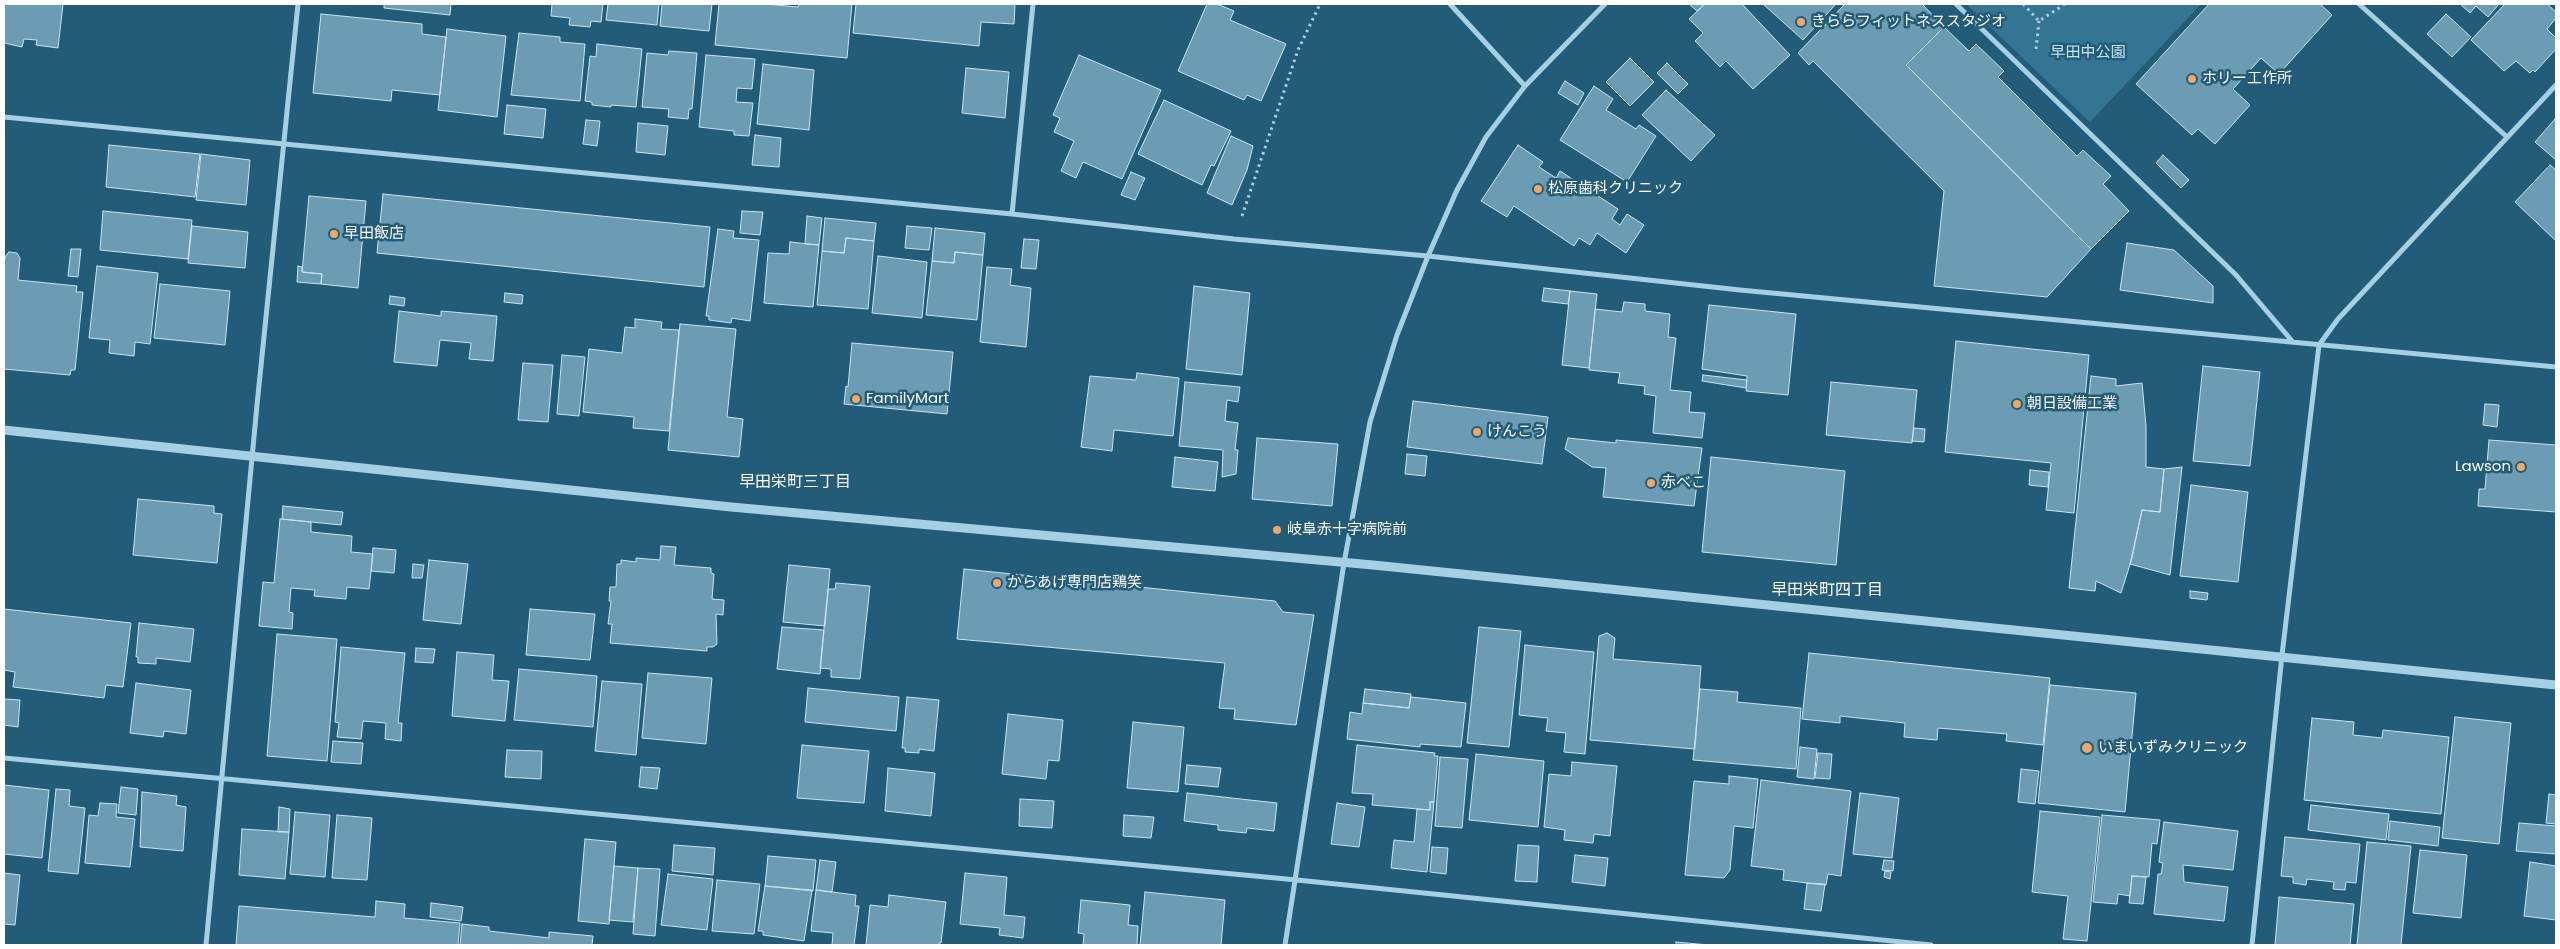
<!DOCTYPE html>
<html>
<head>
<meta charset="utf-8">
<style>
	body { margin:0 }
	#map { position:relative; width:2560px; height:949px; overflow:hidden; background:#235c78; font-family:Poppins,sans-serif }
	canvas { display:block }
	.frame { position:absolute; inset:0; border:5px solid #fff; pointer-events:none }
</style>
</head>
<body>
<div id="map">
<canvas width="2560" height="949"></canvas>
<div class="frame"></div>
</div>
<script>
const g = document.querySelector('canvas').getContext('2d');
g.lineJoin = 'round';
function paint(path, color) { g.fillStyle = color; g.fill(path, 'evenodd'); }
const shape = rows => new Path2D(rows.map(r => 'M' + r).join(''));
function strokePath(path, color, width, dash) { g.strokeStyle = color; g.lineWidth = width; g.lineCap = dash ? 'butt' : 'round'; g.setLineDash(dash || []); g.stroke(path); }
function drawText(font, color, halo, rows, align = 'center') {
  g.font = font + ' Poppins,"Noto Sans JP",sans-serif'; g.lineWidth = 5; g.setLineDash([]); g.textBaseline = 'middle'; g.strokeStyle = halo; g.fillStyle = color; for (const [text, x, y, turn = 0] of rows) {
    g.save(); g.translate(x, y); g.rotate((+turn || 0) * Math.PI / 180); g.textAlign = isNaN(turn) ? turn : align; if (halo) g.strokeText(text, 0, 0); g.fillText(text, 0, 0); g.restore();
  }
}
const green = shape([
	[1966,4,2201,4,2090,122]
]);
const building = shape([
	[4,4,63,4,58,48,36,45,37,40,24,39,22,47,4,43,4,4],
	[384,4,451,4,450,15,384,8,384,4],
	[552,4,603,4,601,22,591,21,590,27,569,25,570,18,551,16,552,4],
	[608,4,659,4,657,25,606,20,608,4],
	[662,4,712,4,709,31,660,26,662,4],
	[719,4,765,4,798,7,799,4,852,4,847,58,715,45,719,4],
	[856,4,1015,4,1014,24,981,22,979,46,853,33,856,4],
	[1207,4,1217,4,1234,11,1230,20,1286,44,1261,101,1247,95,1244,100,1178,71,1207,4],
	[1689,4,1705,4,1697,11,1689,4],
	[1705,4,1742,4,1790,55,1753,89,1726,61,1720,67,1695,41,1703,33,1689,19,1705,4],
	[1763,4,1836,4,1803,40,1763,4],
	[1845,4,1922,4,1944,27,1906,65,2091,249,2047,297,1934,286,1944,191,1813,61,1809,65,1798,53,1845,4],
	[2209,4,2320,4,2332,15,2279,74,2261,58,2233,89,2250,105,2215,144,2198,129,2192,135,2136,84,2209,4],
	[2460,4,2499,4,2488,17,2476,6,2470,13,2460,4],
	[2505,4,2547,4,2556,12,2556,18,2547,29,2556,38,2556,49,2535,72,2533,70,2530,73,2516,61,2504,71,2471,40,2505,4],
	[321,14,422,24,422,34,446,37,440,95,392,90,391,101,313,93,321,14],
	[2446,14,2471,37,2452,57,2427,34,2446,14],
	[1944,27,1969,51,1976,44,2004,71,1998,77,2077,156,2083,150,2111,176,2103,184,2129,211,2091,249,1906,65,1944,27],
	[447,29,506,36,497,117,438,110,447,29],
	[519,33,560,37,560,42,585,44,580,101,511,95,519,33],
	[597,44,642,49,636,107,611,105,611,107,592,105,592,102,585,101,590,56,596,57,597,44],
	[669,51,697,53,692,109,689,109,688,119,668,117,669,109,642,107,647,53,668,55,669,51],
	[706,55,755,59,752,89,737,88,736,102,753,103,749,136,734,135,734,131,699,127,706,55],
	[1079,55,1161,90,1122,179,1083,162,1076,178,1061,171,1074,141,1054,132,1060,118,1053,115,1079,55],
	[1630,58,1654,82,1630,106,1606,82,1630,58],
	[1667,63,1688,84,1678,94,1657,73,1667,63],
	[763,64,814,70,809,130,757,124,763,64],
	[966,68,1009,72,1005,118,962,113,966,68],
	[1565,81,1584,93,1578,105,1558,93,1565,81],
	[1594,86,1613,99,1606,110,1636,129,1639,125,1656,136,1627,182,1560,140,1594,86],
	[1666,90,1715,135,1691,161,1642,115,1666,90],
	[1164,100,1231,131,1214,166,1211,165,1202,185,1138,154,1164,100],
	[507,105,546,109,543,138,504,134,507,105],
	[2555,119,2556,121,2556,160,2535,142,2555,119],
	[586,120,600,121,597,146,583,144,586,120],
	[638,123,668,126,665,155,636,152,638,123],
	[755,135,781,138,779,167,752,165,755,135],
	[1231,136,1253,146,1247,170,1232,205,1207,193,1231,136],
	[109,145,200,154,195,197,106,187,109,145],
	[1518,145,1543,162,1539,167,1556,178,1560,171,1618,209,1612,219,1620,225,1627,214,1644,225,1626,253,1597,233,1590,245,1579,238,1574,246,1514,206,1507,217,1481,201,1518,145],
	[201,154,250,160,246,205,196,200,201,154],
	[2163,155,2189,180,2181,188,2156,163,2163,155],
	[2550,165,2556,170,2556,241,2515,202,2550,165],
	[1131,172,1145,178,1135,200,1121,195,1131,172],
	[383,194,710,227,704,287,377,253,383,194],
	[309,196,366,201,358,288,321,284,322,274,302,272,309,196],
	[103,211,192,220,188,259,100,250,103,211],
	[742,211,763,212,760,235,740,233,742,211],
	[807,216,822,218,819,245,805,244,807,216],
	[825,218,876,223,874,241,846,238,844,253,822,251,825,218],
	[192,226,248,232,245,268,188,263,192,226],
	[907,226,932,228,929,250,905,248,907,226],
	[935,228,985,233,983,255,955,252,954,263,932,261,935,228],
	[718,229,734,231,733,238,759,240,750,321,732,318,731,323,709,320,709,316,706,316,718,229],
	[846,238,874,241,868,309,817,305,822,251,844,253,846,238],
	[1024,239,1039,240,1036,269,1021,268,1024,239],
	[790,242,819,245,813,307,764,303,768,253,789,254,790,242],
	[2127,243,2174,250,2213,286,2213,303,2120,290,2127,243],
	[71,249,81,249,78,277,68,276,71,249],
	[9,252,17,253,20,258,18,280,77,286,76,292,83,292,75,370,71,370,70,375,4,369,4,266,5,257,9,252],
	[955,252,983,255,977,320,926,315,932,261,954,263,955,252],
	[878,256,927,262,922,318,872,313,878,256],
	[97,266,158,273,150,344,135,342,134,356,109,353,110,340,89,338,97,266],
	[298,266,302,267,302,272,322,274,321,284,297,282,298,266],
	[987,267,1012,269,1010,285,1031,288,1026,347,980,342,987,267],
	[160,284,230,291,225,345,154,338,160,284],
	[1194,286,1250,293,1242,375,1186,369,1194,286],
	[1544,288,1570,291,1568,304,1542,301,1544,288],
	[1570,291,1597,294,1589,368,1562,365,1570,291],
	[505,293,523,295,522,304,504,302,505,293],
	[390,296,405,298,404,306,389,304,390,296],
	[1624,302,1645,304,1645,311,1670,314,1668,337,1676,338,1670,390,1691,392,1689,412,1705,413,1702,438,1653,433,1656,396,1644,394,1645,386,1618,383,1620,373,1589,370,1595,309,1622,312,1624,302],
	[1709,305,1796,314,1788,395,1746,391,1747,376,1702,369,1709,305],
	[399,311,441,316,441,311,497,316,493,361,469,359,471,343,440,340,437,366,394,362,399,311],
	[635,319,662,322,661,329,679,330,669,431,633,428,634,417,583,412,589,349,622,353,625,327,635,328,635,319],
	[680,324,736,329,727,417,743,419,739,457,668,450,680,324],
	[1956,341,2089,355,2074,513,2046,510,2051,463,1945,452,1956,341],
	[852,343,953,352,947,414,844,404,846,386,848,387,852,343],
	[562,355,585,357,579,416,557,414,562,355],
	[523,363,553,365,548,422,518,420,523,363],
	[2203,366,2260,372,2250,466,2193,461,2203,366],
	[1137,373,1179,378,1173,436,1114,430,1112,451,1081,447,1090,376,1136,380,1137,373],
	[1703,375,1747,380,1746,388,1702,381,1703,375],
	[2091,376,2116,379,2116,386,2142,383,2146,426,2146,467,2164,469,2160,512,2142,510,2132,558,2121,593,2096,581,2095,591,2069,588,2091,376],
	[1185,382,1240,387,1238,402,1227,400,1225,421,1238,423,1235,450,1238,450,1236,474,1222,477,1223,450,1179,446,1185,382],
	[1831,382,1917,390,1912,443,1826,435,1831,382],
	[1413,401,1548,417,1542,464,1407,447,1413,401],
	[2485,404,2499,405,2497,427,2483,425,2485,404],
	[1914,428,1925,429,1924,442,1912,441,1914,428],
	[1257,438,1338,444,1332,506,1252,499,1257,438],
	[1568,438,1616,443,1616,440,1702,448,1694,506,1603,497,1606,468,1592,467,1565,449,1568,438],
	[2489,440,2556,445,2556,512,2478,506,2479,489,2485,489,2489,440],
	[1407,454,1427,456,1425,476,1405,474,1407,454],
	[1175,457,1218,462,1215,491,1172,487,1175,457],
	[1711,457,1845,471,1836,565,1702,552,1711,457],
	[2182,467,2170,575,2130,564,2142,510,2160,512,2164,469,2182,467],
	[2030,470,2049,472,2048,487,2029,485,2030,470],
	[2191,485,2248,492,2238,582,2180,576,2191,485],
	[138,499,214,506,214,513,222,514,217,563,133,555,138,499],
	[283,506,343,512,341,525,282,519,283,506],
	[280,519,311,522,311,532,352,536,351,552,373,554,369,589,347,587,346,599,314,596,315,590,291,588,289,612,293,613,292,629,259,626,263,582,274,583,280,519],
	[661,546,676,547,674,565,711,568,711,573,714,574,712,599,724,600,723,615,716,614,717,644,713,647,707,647,707,651,610,643,612,624,608,624,611,601,609,601,610,587,616,587,617,564,621,564,621,560,636,562,636,558,660,560,661,546],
	[373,548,396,550,394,573,371,571,373,548],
	[429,560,468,564,461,624,423,620,429,560],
	[413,564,424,565,422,578,412,578,413,564],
	[789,565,830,569,825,626,783,622,789,565],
	[964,569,1275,601,1283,612,1314,615,1296,725,1234,719,1235,709,1219,708,1225,663,957,639,964,569],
	[836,583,870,586,860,679,831,677,831,669,820,668,828,589,835,589,836,583],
	[2190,591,2208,593,2207,600,2190,598,2190,591],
	[4,609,131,623,123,687,106,685,104,698,13,687,15,672,4,670,4,609],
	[530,609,595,614,590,660,526,655,530,609],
	[139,623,194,629,190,662,156,658,156,664,138,663,138,657,136,657,139,623],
	[782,627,824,630,820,674,777,669,782,627],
	[1479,627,1521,631,1509,747,1467,743,1479,627],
	[1607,633,1615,638,1613,659,1701,666,1695,749,1590,740,1599,636,1607,633],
	[277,634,337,639,327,761,267,756,277,634],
	[1525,645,1594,652,1585,754,1564,752,1566,733,1546,731,1548,718,1519,715,1525,645],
	[341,647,405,653,398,723,402,723,401,741,385,739,386,723,363,721,361,739,337,737,339,723,335,722,341,647],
	[416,648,435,649,433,663,415,662,416,648],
	[457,652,494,655,492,680,509,681,505,721,452,716,457,652],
	[1809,653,2050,678,2043,745,2006,741,2007,734,1938,728,1937,740,1904,737,1905,723,1840,716,1840,723,1802,719,1809,653],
	[519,669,597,676,593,727,514,720,519,669],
	[648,673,712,678,706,744,642,738,648,673],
	[602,681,642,684,636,755,595,751,602,681],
	[136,683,191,690,186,734,164,731,163,737,130,733,136,683],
	[2050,685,2136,693,2125,812,2038,803,2050,685],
	[808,688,899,697,896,731,805,722,808,688],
	[1365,689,1411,694,1409,708,1363,703,1365,689],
	[1700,689,1738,692,1737,702,1801,708,1796,769,1693,760,1700,689],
	[907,697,939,700,934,751,919,749,919,753,905,752,905,748,902,748,907,697],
	[1411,697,1466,703,1461,747,1420,744,1420,747,1347,739,1350,712,1362,714,1363,703,1409,708,1411,697],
	[4,699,20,700,18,727,4,725,4,699],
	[1008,714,1063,720,1059,761,1048,760,1046,779,1002,774,1008,714],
	[2455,717,2511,723,2499,844,2442,838,2455,717],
	[2312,718,2354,722,2353,735,2382,738,2383,730,2449,737,2441,814,2304,800,2312,718],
	[1133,722,1184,727,1178,792,1127,788,1133,722],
	[333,741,363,743,361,764,331,762,333,741],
	[802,745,869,751,864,803,797,798,802,745],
	[1357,745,1435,753,1434,756,1438,756,1434,802,1430,802,1430,810,1372,805,1373,794,1352,793,1357,745],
	[1800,747,1817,749,1814,779,1797,777,1800,747],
	[507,750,542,751,541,779,505,777,507,750],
	[1818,753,1832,754,1830,779,1815,778,1818,753],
	[1476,754,1544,761,1538,827,1469,820,1476,754],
	[1440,757,1468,759,1462,828,1435,826,1440,757],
	[1572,762,1617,766,1610,836,1594,834,1593,843,1564,840,1565,830,1544,827,1549,774,1571,776,1572,762],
	[1187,765,1221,768,1218,787,1185,784,1187,765],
	[641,767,660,768,657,789,639,787,641,767],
	[888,768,935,773,931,816,885,811,888,768],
	[2021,769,2039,771,2035,804,2018,802,2021,769],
	[1729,776,1758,779,1753,828,1734,826,1730,870,1724,878,1685,875,1694,781,1729,784,1729,776],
	[1761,780,1851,791,1841,876,1828,874,1826,885,1807,883,1783,880,1784,870,1751,866,1761,780],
	[4,785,49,790,42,858,4,854,4,785],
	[121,787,138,789,136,815,118,813,121,787],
	[56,789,70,790,69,806,85,808,78,874,48,871,56,789],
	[142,792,177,796,176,805,186,807,183,851,140,847,142,792],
	[1187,793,1277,803,1274,831,1247,828,1246,833,1218,830,1218,825,1184,821,1187,793],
	[1860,793,1899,798,1892,858,1853,854,1860,793],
	[2549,794,2556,795,2556,824,2546,823,2549,794],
	[1020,799,1054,801,1052,828,1019,826,1020,799],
	[1430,802,1434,802,1427,872,1391,868,1394,840,1414,842,1417,809,1430,810,1430,802],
	[100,803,117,804,116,817,135,819,130,867,85,863,89,815,98,816,100,803],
	[1337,803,1365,807,1359,847,1331,844,1337,803],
	[2311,805,2389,814,2386,840,2308,830,2311,805],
	[279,807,290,809,289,832,278,832,279,807],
	[2040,811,2100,817,2087,941,2063,939,2068,896,2032,892,2040,811],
	[295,812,330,815,325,877,290,874,295,812],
	[337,815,372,818,367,880,332,878,337,815],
	[1124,815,1154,817,1151,838,1123,836,1124,815],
	[2102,815,2160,820,2157,844,2152,843,2149,877,2132,876,2130,896,2118,894,2117,904,2093,902,2102,815],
	[2390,821,2440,827,2438,846,2388,840,2390,821],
	[2164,822,2238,831,2233,870,2183,865,2184,882,2228,887,2224,921,2154,914,2158,874,2161,874,2163,863,2159,862,2164,822],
	[2519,823,2556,826,2556,854,2516,851,2519,823],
	[242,829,289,832,285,879,239,875,242,829],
	[2285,837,2360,844,2356,883,2346,882,2345,890,2333,889,2334,882,2307,879,2306,885,2293,883,2293,877,2281,876,2285,837],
	[585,839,616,842,609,924,578,921,585,839],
	[2367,842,2411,846,2401,945,2357,945,2367,842],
	[674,845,715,848,713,875,672,871,674,845],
	[1518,845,1539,846,1537,882,1515,881,1518,845],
	[1432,847,1448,848,1446,874,1430,872,1432,847],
	[2420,850,2467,855,2461,918,2413,913,2420,850],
	[1575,855,1608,858,1605,886,1572,882,1575,855],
	[768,856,816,860,813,891,765,886,768,856],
	[820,860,836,862,832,892,816,890,820,860],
	[1884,860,1894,861,1893,871,1882,870,1884,860],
	[2530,862,2556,866,2556,920,2524,916,2530,862],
	[614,866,638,868,633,922,609,920,614,866],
	[638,868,660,869,655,936,633,934,638,868],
	[1885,871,1891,872,1890,879,1884,877,1885,871],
	[4,873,20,875,15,925,4,924,4,873],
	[965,873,1007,877,1004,915,1025,917,1023,938,999,935,1000,928,960,924,965,873],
	[668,874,713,879,707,930,661,925,668,874],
	[2132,876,2146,877,2143,904,2129,903,2132,876],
	[717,880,760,884,754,934,712,931,717,880],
	[1807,883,1825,884,1821,911,1804,909,1807,883],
	[765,886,812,890,804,941,763,935,763,931,758,931,765,886],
	[816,890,856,895,855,906,859,906,854,945,832,945,833,933,811,931,816,890],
	[1145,892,1225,900,1221,945,1140,945,1145,892],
	[889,895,946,902,941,943,939,943,938,945,866,945,870,905,888,907,889,895],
	[2279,897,2354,904,2350,945,2275,945,2279,897],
	[1081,900,1130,905,1128,925,1138,926,1137,945,1083,945,1084,934,1078,933,1081,900],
	[376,901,405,904,404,918,460,923,458,945,236,945,239,906,375,917,376,901],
	[431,903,463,907,461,921,430,917,431,903],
	[462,924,489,927,489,931,549,938,549,932,593,936,592,945,460,945,462,924],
	[1676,942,1709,945,1676,945,1676,942]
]);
const path = shape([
	[2023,4,2039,21,2065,4],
	[2036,49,2039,21],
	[1242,216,1298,50,1320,4]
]);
const minor = shape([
	[1450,4,1525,86],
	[1956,4,2236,275,2292,341],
	[2359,4,2507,137],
	[4,117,1012,214,1234,239,1428,256,1740,290,2556,367],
	[1012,214,1033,4],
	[4,758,1297,880,1931,945],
	[206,945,257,405,298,4],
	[1285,945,1344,563,1370,422,1397,335,1428,256,1457,190,1486,137,1525,86,1605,4],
	[2252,945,2282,655,2319,345,2338,319,2556,85]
]);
const tertiary = shape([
	[4,430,731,507,1373,565,2556,685]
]);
const markers = [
	[1801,22,5,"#eea968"],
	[2192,79,5,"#eea968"],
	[1538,189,5,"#eea968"],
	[334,234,5,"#eea968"],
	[856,399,5,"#eea968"],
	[2017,404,5,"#eea968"],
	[1477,432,5,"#eea968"],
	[2521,467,5,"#eea968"],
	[1651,483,5,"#eea968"],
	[1277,530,5,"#eea968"],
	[997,583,5,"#eea968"],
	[2087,748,6,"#eea968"]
];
const poiNames = [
	["きららフィットネススタジオ",1811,22],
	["ホリー工作所",2202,79],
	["松原歯科クリニック",1548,189],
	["早田飯店",344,234],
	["FamilyMart",866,399],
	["朝日設備工業",2027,404],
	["けんこう",1487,432],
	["Lawson",2511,467,"right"],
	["赤べこ",1661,483],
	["岐阜赤十字病院前",1287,530],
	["からあげ専門店鶏笑",1007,583],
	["いまいずみクリニック",2098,748]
];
const parkNames = [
	["早田中公園",2088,53]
];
const neighbourhoodNames = [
	["早田栄町三丁目",795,483],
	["早田栄町四丁目",1827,591]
];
paint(green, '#347594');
paint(building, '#6c9cb3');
strokePath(building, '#c7e5f3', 1);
strokePath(path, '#a5d0e4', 3, [2.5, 4]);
strokePath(minor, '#a5d0e4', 5);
strokePath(tertiary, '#a5d0e4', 9);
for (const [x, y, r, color] of markers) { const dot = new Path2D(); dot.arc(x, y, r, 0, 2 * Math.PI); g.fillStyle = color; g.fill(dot); strokePath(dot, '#235c78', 2); }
drawText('15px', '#fff', '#235c78', poiNames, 'left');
drawText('15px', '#c7e5f3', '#235c78', parkNames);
drawText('16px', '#fff', '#235c78', neighbourhoodNames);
</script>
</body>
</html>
